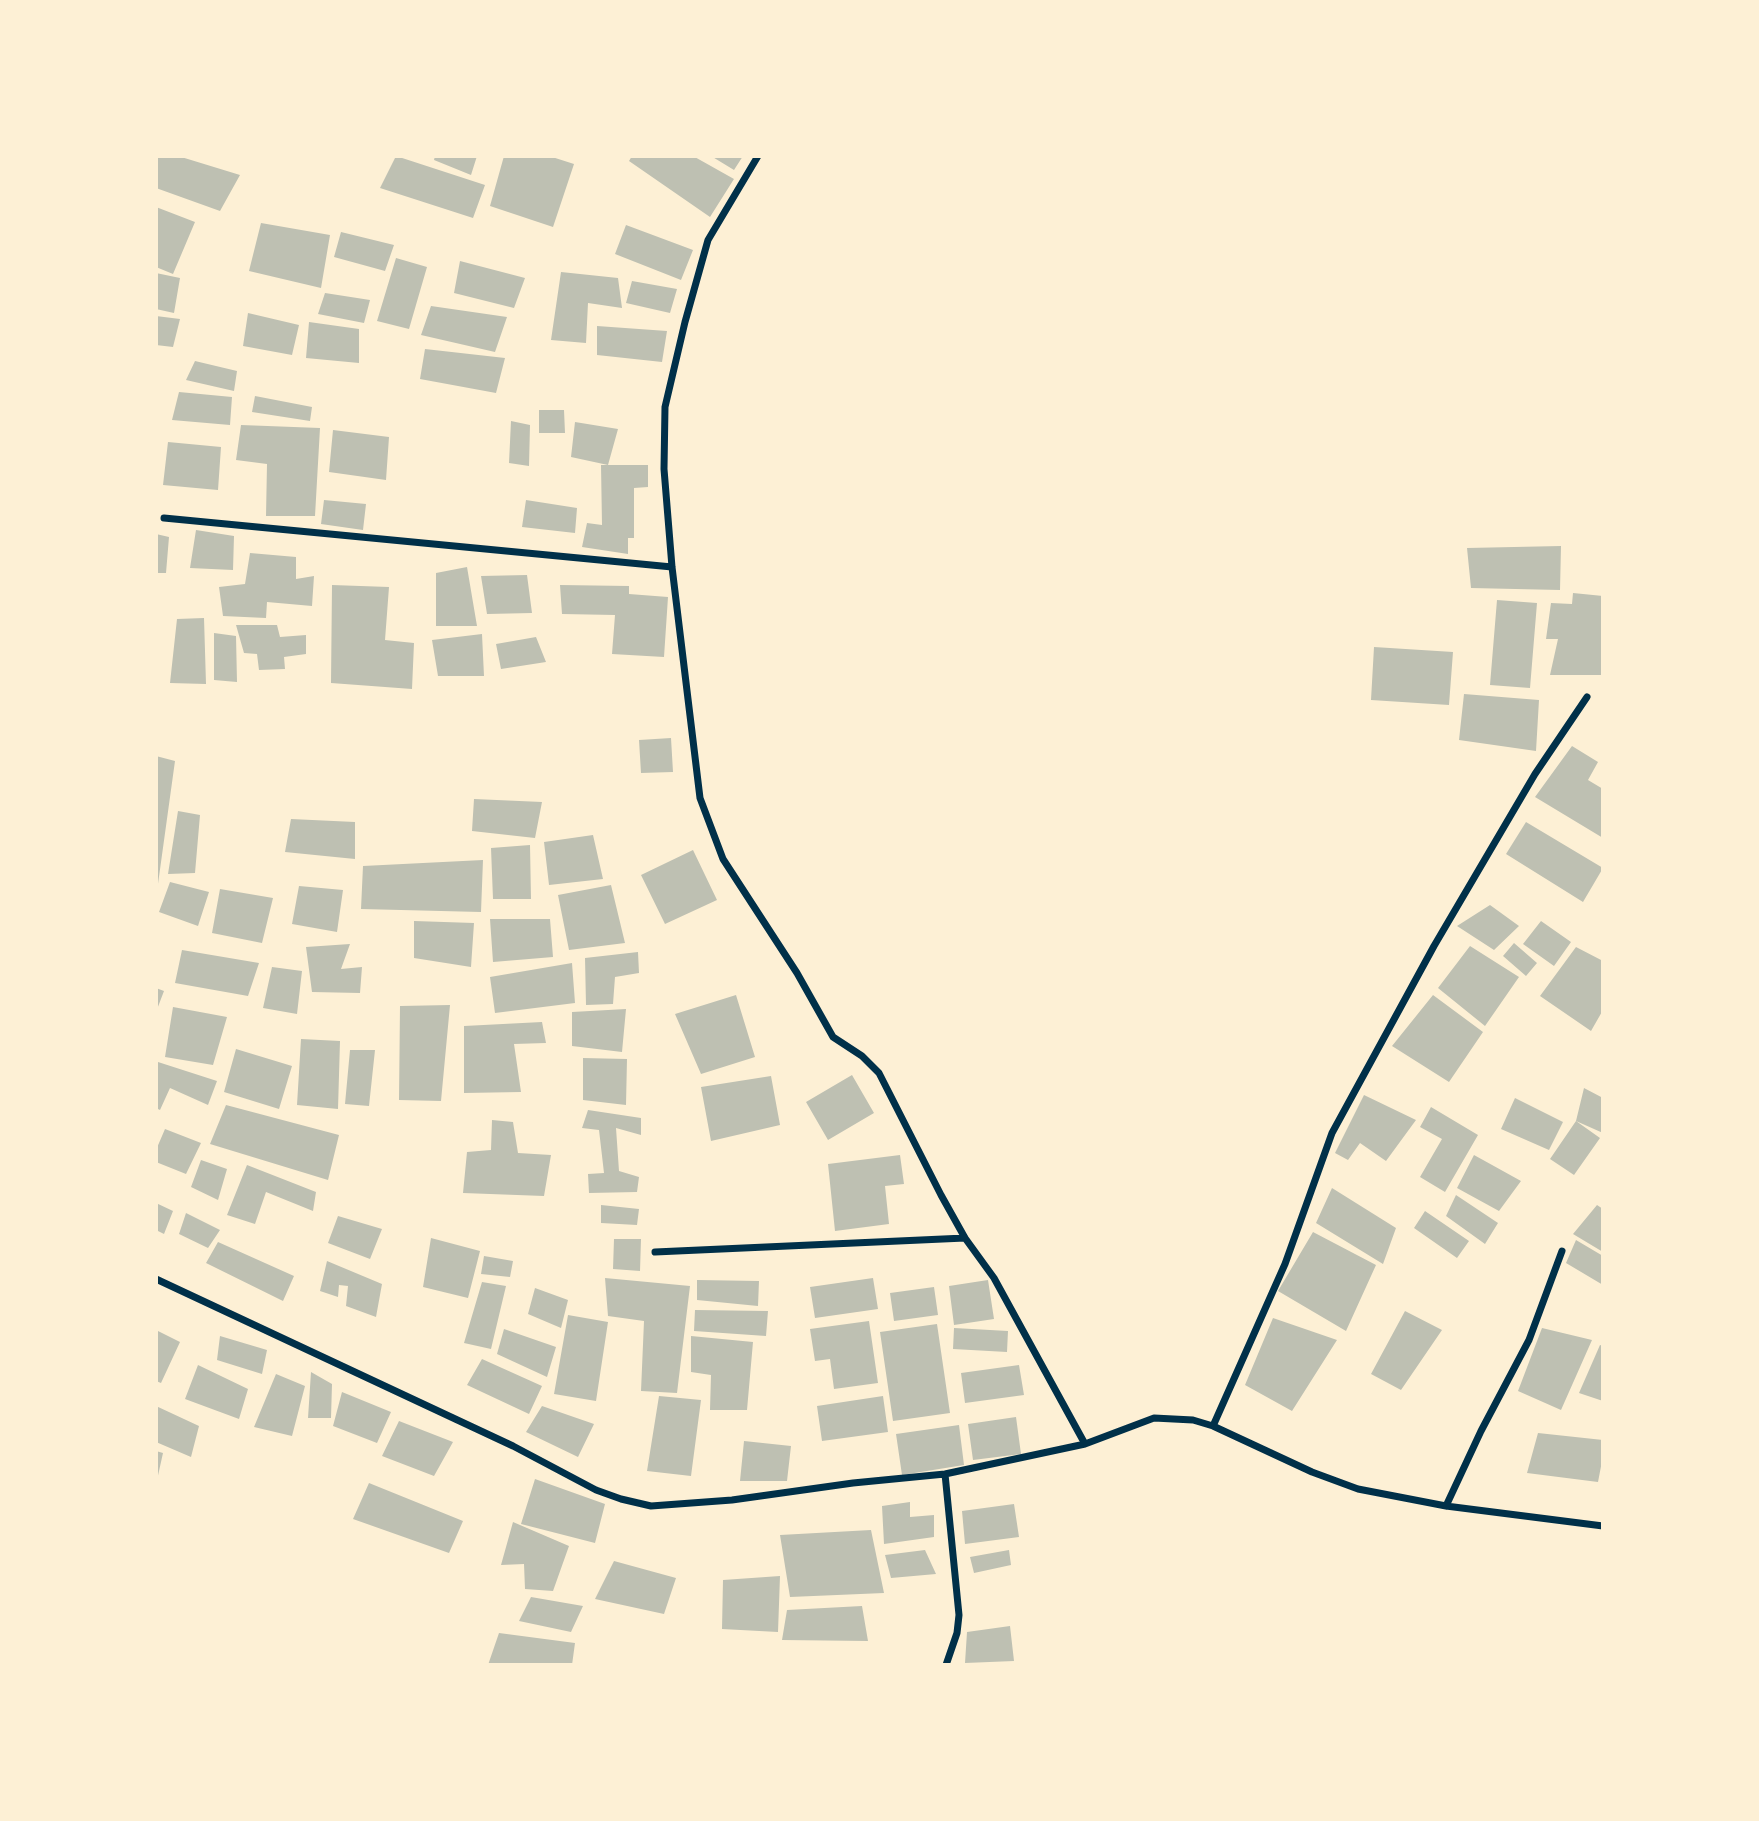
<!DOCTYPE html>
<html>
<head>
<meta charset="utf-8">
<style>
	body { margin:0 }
	#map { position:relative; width:1759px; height:1821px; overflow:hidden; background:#fdf0d5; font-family:Lora,serif }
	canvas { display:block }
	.frame { position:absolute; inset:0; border:158px solid #fdf0d5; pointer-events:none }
</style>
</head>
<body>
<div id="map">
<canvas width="1759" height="1821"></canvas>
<div class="frame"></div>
</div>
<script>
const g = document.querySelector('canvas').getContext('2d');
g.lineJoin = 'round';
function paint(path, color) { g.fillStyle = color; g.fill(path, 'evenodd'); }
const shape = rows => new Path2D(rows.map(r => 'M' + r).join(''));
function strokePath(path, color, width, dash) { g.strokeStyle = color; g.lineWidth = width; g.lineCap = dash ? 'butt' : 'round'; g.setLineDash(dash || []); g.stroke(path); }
const building = shape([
	[156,156,178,156,240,175,220,211,156,188],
	[396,156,485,185,473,218,380,188],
	[435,156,477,156,471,175,434,160],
	[504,156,549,156,574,164,553,227,490,206],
	[632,156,693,156,734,179,710,217,629,161],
	[711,156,743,156,734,170],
	[156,207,195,222,173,274,156,267],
	[261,223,330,235,321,288,249,271],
	[626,225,693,250,681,280,615,254],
	[341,232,394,245,385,271,334,257],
	[396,258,427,267,409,329,377,321],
	[460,261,525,278,514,308,454,293],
	[561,272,618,278,622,308,588,303,586,343,551,340],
	[156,273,180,278,174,313,156,309],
	[632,281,677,289,670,313,626,303],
	[325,293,370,300,364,323,318,314],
	[431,306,507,317,495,352,421,335],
	[248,313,299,325,292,355,243,346],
	[156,316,180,319,173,347,156,345],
	[309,322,359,329,359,363,306,358],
	[597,326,667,331,662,362,597,355],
	[425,349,505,358,496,393,420,379],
	[195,361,237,371,234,391,186,380],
	[179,392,232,397,230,425,172,420],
	[255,396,312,407,310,421,252,412],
	[539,410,564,410,565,433,539,433],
	[511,421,530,425,529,466,509,463],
	[575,422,618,429,608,465,571,457],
	[241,425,320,428,315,516,266,516,267,464,236,460],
	[333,430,389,437,386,480,329,472],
	[168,442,221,447,218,490,163,485],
	[601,465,648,465,648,487,634,488,634,538,628,538,628,554,582,547,587,523,602,525],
	[324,500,366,504,363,530,321,524],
	[526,500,577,508,575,533,522,527],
	[196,530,234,536,233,570,190,568],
	[156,534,169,537,166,573,156,573],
	[1561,546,1560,590,1471,588,1467,548],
	[250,553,296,557,296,579,314,576,312,606,267,602,266,618,223,616,219,587,245,584],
	[467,567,477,626,436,626,436,573],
	[527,575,532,613,487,614,481,576],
	[332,585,389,587,385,640,414,643,412,689,331,683],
	[560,585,629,586,629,594,668,597,664,657,612,654,615,615,562,614],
	[1573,593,1603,596,1603,675,1550,675,1558,639,1546,639,1551,603,1572,604],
	[1497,600,1537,603,1530,688,1490,685],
	[204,618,206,684,170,683,177,619],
	[236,625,277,625,280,637,306,635,306,654,284,657,285,669,259,670,257,654,244,653],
	[214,633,236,636,237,682,214,680],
	[482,634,484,676,438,676,432,640],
	[536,637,546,662,501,669,496,644],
	[1374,647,1453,652,1449,705,1371,700],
	[1464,694,1539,700,1536,751,1459,740],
	[671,738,673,772,641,773,639,740],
	[1572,746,1598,762,1588,780,1603,789,1603,838,1535,797],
	[156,756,175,761,157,891,156,891],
	[474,799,542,802,535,838,472,831],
	[178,811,200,815,195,873,168,874],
	[291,819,355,822,355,859,285,852],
	[1526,822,1603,868,1583,902,1506,854],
	[593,835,603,879,549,885,544,842],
	[530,845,531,899,493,899,491,848],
	[693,850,717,900,665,924,641,875],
	[483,860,481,912,361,909,363,866],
	[170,882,209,892,198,926,159,912],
	[611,885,625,943,569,950,558,895],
	[299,886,343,890,337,932,292,924],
	[220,889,273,898,262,943,212,933],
	[1490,905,1519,926,1494,950,1457,926],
	[490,919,550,919,553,957,493,962],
	[414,921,474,923,471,967,414,958],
	[1541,921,1571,942,1554,966,1523,944],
	[1514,943,1537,963,1526,976,1503,956],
	[350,944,341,969,362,967,360,993,312,992,306,947],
	[1470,946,1519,977,1485,1026,1438,988],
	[1576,947,1603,961,1603,1010,1591,1031,1540,996],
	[182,950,259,963,248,996,175,983],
	[638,952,639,973,615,977,613,1004,586,1005,585,958],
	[572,963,575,1003,495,1013,490,977],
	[272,967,302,971,297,1014,263,1008],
	[156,988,164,991,156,1012],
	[736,995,755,1057,701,1074,675,1014],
	[1433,995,1483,1032,1449,1082,1392,1046],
	[450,1005,441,1101,399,1100,400,1006],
	[173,1007,227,1017,213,1065,165,1057],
	[626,1009,622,1052,572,1046,572,1012],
	[542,1022,546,1043,514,1044,521,1092,464,1093,464,1026],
	[301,1039,340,1041,338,1109,297,1105],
	[236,1049,292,1066,279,1109,224,1092],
	[350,1050,375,1050,369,1106,345,1104],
	[583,1058,627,1059,626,1105,583,1100],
	[158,1062,217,1081,208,1105,170,1088,160,1110,156,1108],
	[852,1075,874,1113,828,1140,806,1102],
	[771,1076,780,1125,711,1141,701,1087],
	[1584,1088,1603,1098,1603,1133,1576,1121],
	[1364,1095,1416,1120,1386,1161,1360,1143,1348,1160,1335,1153],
	[1515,1098,1563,1122,1549,1150,1501,1129],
	[226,1105,339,1135,328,1180,210,1144],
	[1431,1107,1478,1135,1445,1192,1420,1177,1442,1139,1420,1127],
	[588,1110,641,1118,641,1135,616,1128,619,1171,639,1177,637,1192,589,1193,588,1174,604,1173,599,1130,582,1128],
	[492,1120,513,1122,518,1153,551,1155,544,1196,463,1193,467,1152,491,1150],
	[1576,1121,1600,1138,1574,1175,1550,1159],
	[165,1129,201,1143,186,1174,156,1162,156,1150],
	[900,1155,904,1184,885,1186,889,1224,835,1231,828,1164],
	[1474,1155,1521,1181,1499,1211,1457,1188],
	[201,1160,227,1169,218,1200,191,1187],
	[247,1165,316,1192,313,1211,266,1192,255,1224,227,1215],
	[1332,1188,1396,1228,1383,1264,1316,1223],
	[1456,1195,1498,1223,1485,1244,1446,1216],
	[156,1203,173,1211,164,1234,156,1230],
	[601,1205,639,1209,637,1225,601,1223],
	[1597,1205,1603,1209,1603,1252,1573,1234],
	[1425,1211,1469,1241,1457,1258,1414,1228],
	[186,1213,220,1230,208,1248,179,1234],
	[338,1216,382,1229,370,1259,328,1243],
	[1313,1232,1376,1265,1346,1331,1278,1291],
	[431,1238,480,1251,468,1298,423,1287],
	[614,1239,641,1239,640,1271,613,1269],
	[1576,1240,1603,1256,1603,1285,1566,1263],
	[218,1242,294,1276,283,1301,206,1263],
	[484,1256,513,1261,510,1277,481,1274],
	[327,1261,382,1284,376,1317,346,1306,348,1286,339,1285,338,1297,320,1291],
	[605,1278,690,1286,677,1393,641,1391,644,1321,608,1316],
	[873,1278,878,1309,815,1318,810,1287],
	[697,1280,759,1281,758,1306,697,1300],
	[988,1280,994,1319,954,1325,949,1286],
	[482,1282,506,1286,491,1349,464,1343],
	[934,1287,938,1315,894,1321,890,1293],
	[535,1288,568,1300,561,1328,528,1314],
	[695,1310,768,1311,766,1336,694,1331],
	[1405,1311,1442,1330,1401,1390,1371,1374],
	[568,1315,608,1322,596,1401,554,1394],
	[1273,1318,1337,1340,1292,1411,1245,1385],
	[869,1321,878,1383,834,1389,830,1359,815,1361,810,1329],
	[937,1324,950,1413,893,1421,880,1332],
	[954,1328,1008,1331,1007,1352,953,1349],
	[1542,1328,1592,1340,1561,1410,1518,1391],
	[504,1329,556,1347,547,1377,497,1354],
	[156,1330,180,1342,161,1383,156,1381],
	[220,1336,267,1350,262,1374,217,1360],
	[691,1336,753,1342,747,1410,710,1410,711,1375,691,1372],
	[1600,1345,1603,1346,1603,1401,1579,1393],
	[482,1359,542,1386,529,1414,467,1385],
	[198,1365,248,1389,239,1419,185,1399],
	[1019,1365,1024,1395,965,1403,961,1373],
	[311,1372,332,1384,331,1418,308,1418],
	[276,1374,305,1386,292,1436,254,1427],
	[342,1392,391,1412,377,1443,333,1426],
	[659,1396,701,1400,691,1476,647,1471],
	[883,1396,888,1432,822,1441,817,1406],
	[156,1406,199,1426,191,1457,156,1442],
	[542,1406,594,1424,578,1457,526,1432],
	[1016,1417,1021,1454,973,1460,968,1424],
	[399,1421,453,1442,434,1476,382,1456],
	[959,1425,964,1465,902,1475,896,1434],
	[1538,1433,1603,1440,1603,1456,1598,1482,1527,1473],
	[744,1441,791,1446,787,1481,740,1481],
	[156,1451,163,1453,157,1480,156,1480],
	[535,1479,605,1504,595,1543,521,1524],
	[369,1483,463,1521,449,1553,353,1519],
	[910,1502,910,1517,934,1515,934,1537,884,1544,882,1506],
	[1014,1504,1019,1537,965,1544,962,1511],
	[513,1522,569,1546,553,1591,525,1589,524,1564,501,1565],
	[871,1530,884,1593,790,1597,780,1535],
	[925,1550,936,1574,891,1578,885,1555],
	[1009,1550,1011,1565,974,1573,970,1557],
	[614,1561,676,1578,664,1614,595,1599],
	[780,1576,778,1632,722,1629,723,1580],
	[531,1597,583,1606,571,1632,519,1621],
	[862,1606,868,1641,782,1640,787,1610],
	[1010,1626,1014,1661,965,1663,967,1632],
	[499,1633,575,1643,572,1665,488,1665]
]);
const minor = shape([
	[758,156,708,240,685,322,665,407,664,469,672,567,700,798,723,859,797,973,833,1037,862,1056,879,1073,941,1195,965,1238,994,1278,1085,1444],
	[164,518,672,567],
	[655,1252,965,1238],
	[156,1279,513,1446,596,1490,621,1499,651,1506,732,1500,853,1483,945,1474,1085,1444,1154,1418,1193,1420,1213,1426,1312,1472,1358,1489,1446,1506,1603,1526],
	[1213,1426,1285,1264,1332,1133,1434,946,1535,774,1587,697],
	[945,1474,959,1615,957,1633,946,1665],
	[1446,1506,1481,1431,1529,1340,1562,1251]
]);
paint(building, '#bec0b2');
strokePath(minor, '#003049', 7);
</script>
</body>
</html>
